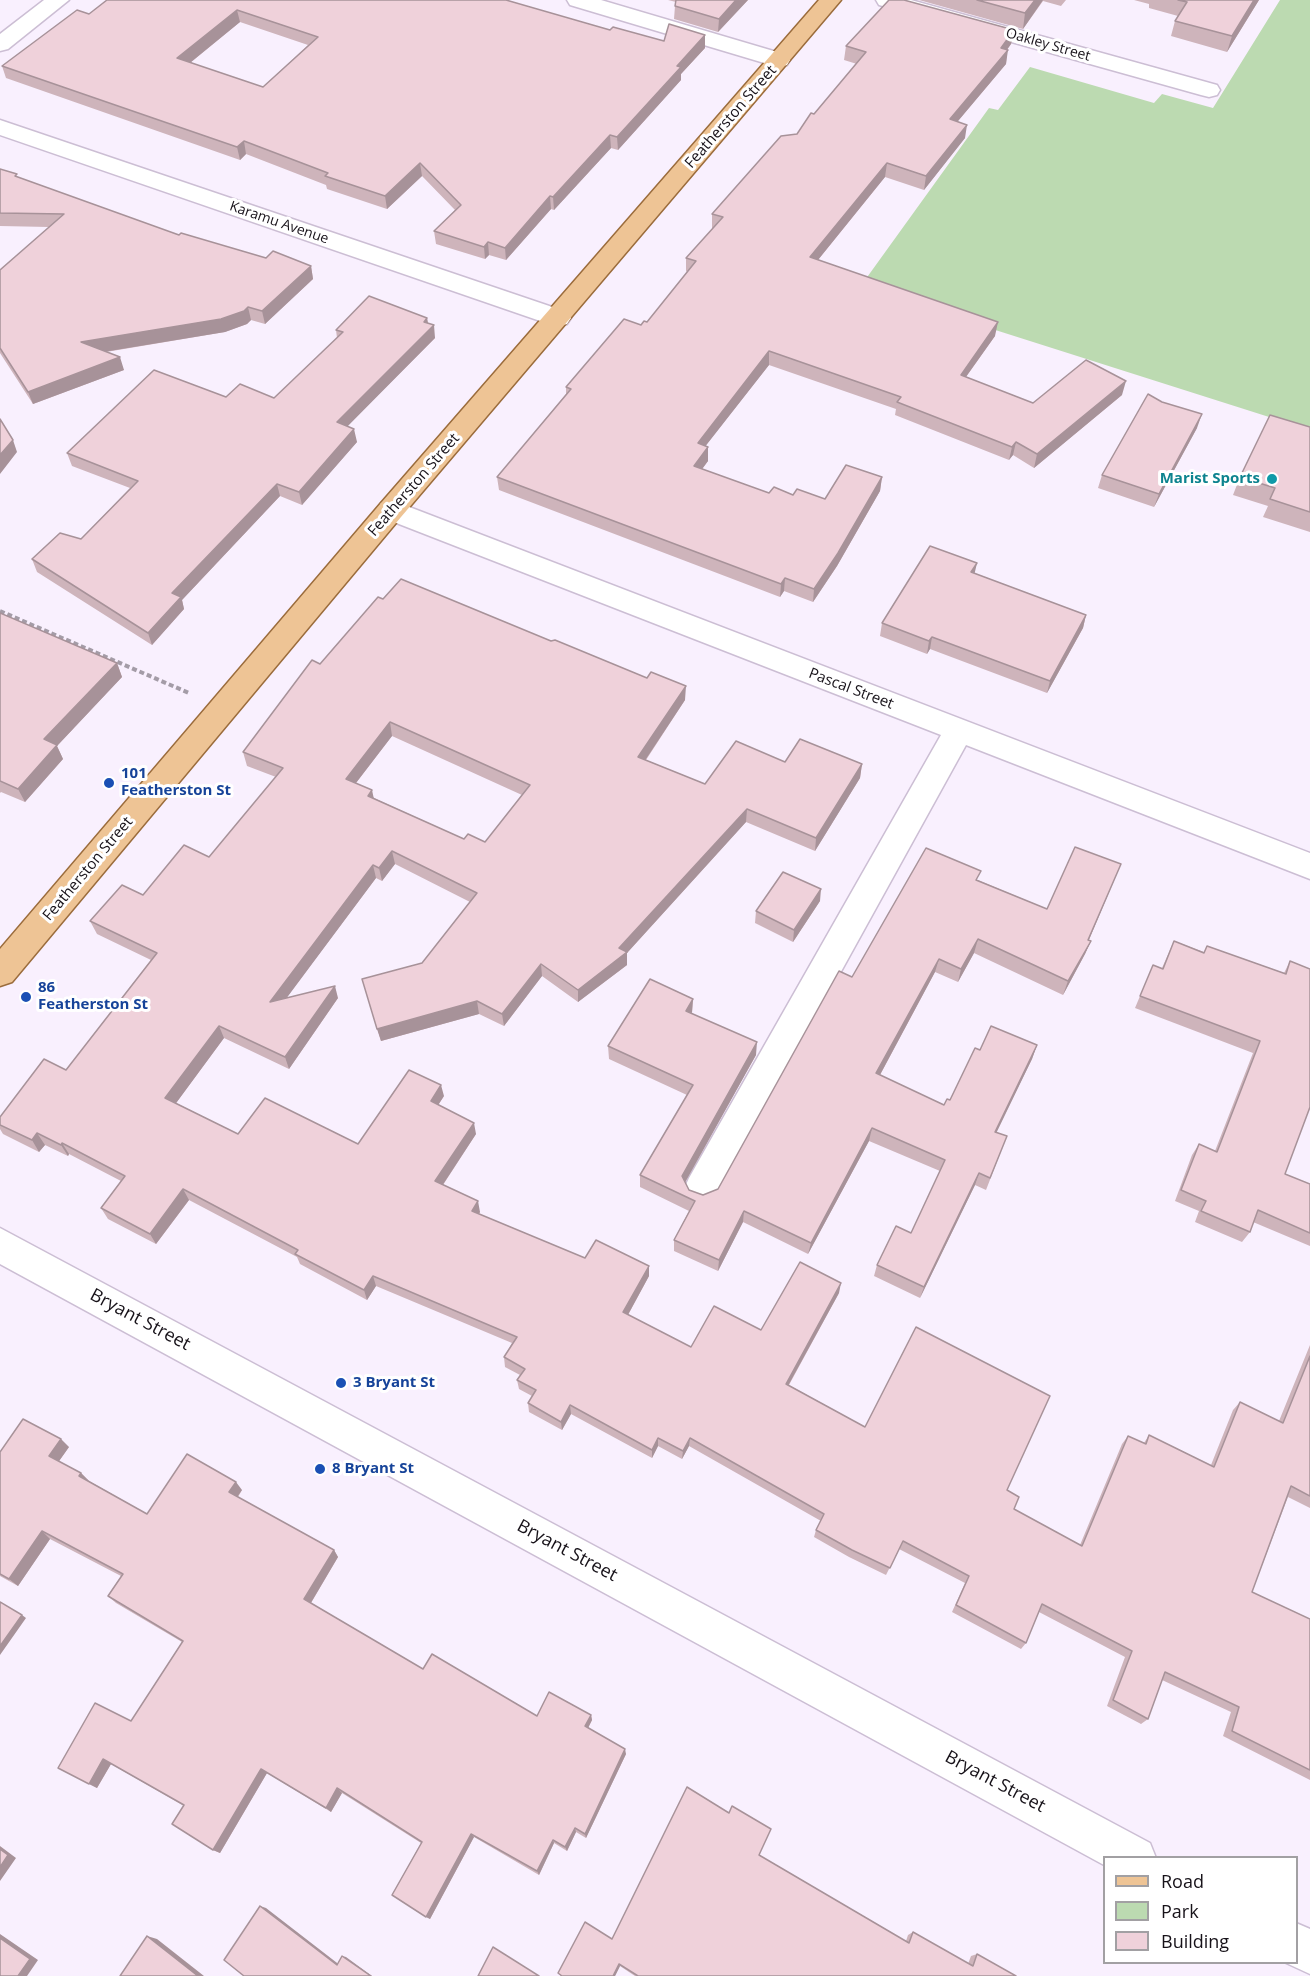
<!DOCTYPE html>
<html>
<head>
<meta charset="utf-8">
<style>
	body { margin:0 }
	#map { position:relative; width:1310px; height:1976px; overflow:hidden; background:#f9f0fe; font-family:"Open Sans",sans-serif }
	canvas { display:block }
	.legend { position:absolute; left:1103px; top:1856px; width:195px; height:108px; box-sizing:border-box; background:#fff; border:2px solid #a2a0a3; margin:0; padding:8px 10px; list-style:none; font-size:18px; color:#171219 }
	.legend li { display:flex; align-items:center; gap:12px; height:30px }
	.legend b { width:30px; border:2px solid #a2a0a3 }
</style>
</head>
<body>
<div id="map">
<canvas width="1310" height="1976"></canvas>
<ul class="legend">
<li><b style="height:8px;background:#eec495"></b>Road</li>
<li><b style="height:16px;background:#bcdab1"></b>Park</li>
<li><b style="height:16px;background:#efd1da"></b>Building</li>
</ul>
</div>
<script>
const g = document.querySelector('canvas').getContext('2d');
g.lineJoin = 'round';
function paint(path, color) { g.fillStyle = color; g.fill(path, 'evenodd'); }
const shape = rows => new Path2D(rows.map(r => 'M' + r).join(''));
function strokePath(path, color, width, dash) { g.strokeStyle = color; g.lineWidth = width; g.lineCap = dash ? 'butt' : 'round'; g.setLineDash(dash || []); g.stroke(path); }
function drawText(font, color, halo, rows, align = 'center') {
  g.font = font + ' "Open Sans",sans-serif'; g.lineWidth = 6; g.setLineDash([]); g.textBaseline = 'middle'; g.strokeStyle = halo; g.fillStyle = color; for (const [text, x, y, turn = 0] of rows) {
    g.save(); g.translate(x, y); g.rotate((+turn || 0) * Math.PI / 180); g.textAlign = isNaN(turn) ? turn : align; if (halo) g.strokeText(text, 0, 0); g.fillText(text, 0, 0); g.restore();
  }
}
const green = shape([
	[1280,0,1310,0,1310,430,860,287,989,108,998,110,1030,67,1154,103,1162,94,1213,108]
]);
const path = shape([
	[0,611,189,693]
]);
const minor = shape([
	[44,0,69,0,8,49,0,51,0,34,44,0],
	[567,0,601,0,787,55,790,60,787,65,779,67,771,65,570,5,567,0],
	[876,0,911,0,1217,85,1220,90,1217,95,1209,97,1201,95,879,5,876,0],
	[0,120,567,312,571,318,567,324,558,326,549,324,0,135,0,120],
	[391,500,1310,853,1310,879,966,745,715,1200,702,1205,689,1200,684,1189,689,1178,941,735,381,517,377,510,381,503,391,500],
	[0,1228,1150,1843,1156,1858,1104,1858,1104,1865,0,1264,0,1228],
	[1296,1923,1310,1929,1310,1974,1284,1962,1296,1962,1296,1923]
]);
const major = shape([
	[819,0,841,0,401,517,12,982,0,986,0,949,381,503,819,0]
]);
const wall = shape([
	[107,0,610,30,664,41,705,35,705,48,681,74,681,80,618,150,611,148,554,210,551,209,506,260,489,255,485,259,436,244,434,231,455,210,422,176,387,209,327,189,326,185,246,154,240,160,6,78,2,66,89,14],
	[240,22,308,45,263,87,190,63],
	[668,0,748,0,718,32,674,19,675,6,676,2],
	[919,0,1066,0,1061,6,1043,1,1023,29],
	[1134,0,1259,0,1227,52,1171,36,1175,21,1178,16,1149,8,1149,4],
	[1014,30,1011,44,1007,50,1006,64,957,122,965,138,924,190,885,177,818,260,995,336,966,377,1033,403,1122,395,1034,468,1013,455,1009,460,895,415,896,409,769,365,705,446,708,447,708,461,702,469,769,493,793,495,825,499,882,477,880,491,837,566,813,602,784,591,780,597,499,490,497,477,566,394,566,387,641,325,647,322,687,272,686,271,686,258,713,228,712,228,712,214,797,134,814,114,857,64,844,60,846,46],
	[0,169,19,178,179,235,266,258,311,266,313,279,265,324,251,320,247,324,225,332,106,352,124,370,33,404,0,353,0,270,49,227,0,226],
	[427,318,428,323,435,338,347,426,357,442,302,505,280,496,182,600,184,609,152,645,37,572,32,559,81,539,130,488,72,466,67,453,226,397,274,398,337,338,336,330],
	[1162,402,1197,428,1154,507,1098,488,1102,475],
	[1310,427,1310,532,1263,517,1268,506,1233,495,1240,477],
	[974,573,1086,615,1083,628,1047,693,930,649,927,654,880,636,882,623],
	[0,613,117,663,122,677,57,746,63,759,25,802,1,792,0,793],
	[320,664,685,700,646,760,705,784,785,762,862,764,860,778,815,851,746,822,627,953,627,965,578,1002,542,976,504,1026,479,1014,381,1041,366,991,422,963,470,902,395,864,382,881,376,878,286,998,338,998,289,1069,224,1038,176,1103,238,1134,358,1144,444,1096,438,1105,476,1134,443,1185,480,1212,479,1214,585,1258,649,1266,649,1276,628,1315,691,1347,761,1330,839,1293,789,1385,865,1427,1007,1490,1014,1509,1080,1545,1122,1444,1128,1436,1144,1443,1149,1435,1211,1465,1233,1410,1240,1402,1279,1421,1310,1345,1310,1508,1288,1497,1252,1592,1310,1619,1310,1780,1223,1736,1231,1712,1162,1680,1148,1719,1141,1724,1107,1706,1125,1657,1039,1612,1026,1643,1021,1649,952,1612,965,1583,899,1549,886,1575,849,1557,814,1537,816,1530,821,1521,689,1446,682,1459,658,1446,652,1458,571,1414,562,1430,529,1412,528,1403,532,1396,519,1389,517,1380,520,1375,505,1367,504,1357,512,1343,376,1286,367,1300,300,1264,297,1257,189,1200,156,1244,108,1219,101,1208,121,1181,69,1154,68,1156,45,1145,39,1152,3,1134,0,1129,0,1117,66,1070,151,960,97,934,90,921,143,895,209,857,276,777,247,766,243,752],
	[392,736,522,795,485,842,464,839,374,798,356,783],
	[1121,864,1089,940,1091,941,1085,954,1063,995,974,953,958,982,935,972,880,1075,944,1105,950,1100,980,1050,1037,1045,1032,1059,996,1132,1007,1136,986,1190,975,1185,920,1298,874,1276,877,1265,911,1233,940,1171,869,1141,808,1254,743,1222,718,1271,674,1251,674,1240,689,1211,640,1187,640,1175,687,1095,609,1059,608,1046,693,999,692,1013,756,1055,685,1182,689,1190,703,1195,718,1189,852,977,978,880,1047,909],
	[820,901,793,942,755,923,756,911],
	[1174,941,1204,952,1207,946,1284,973,1290,961,1285,1174,1310,1184,1310,1246,1253,1222,1250,1232,1242,1242,1195,1222,1199,1211,1175,1201,1192,1155,1199,1144,1215,1151,1253,1053,1135,1008,1153,965,1162,968],
	[69,1447,59,1461,81,1473,89,1481,147,1514,242,1490,238,1497,334,1550,338,1557,311,1603,423,1669,537,1716,591,1715,592,1720,588,1728,626,1754,586,1838,576,1832,567,1851,554,1843,539,1875,474,1837,430,1919,392,1895,421,1843,342,1793,331,1812,267,1773,220,1853,213,1850,184,1806,111,1764,97,1788,58,1768,131,1721,182,1642,116,1603,108,1596,121,1576,50,1539,18,1586,0,1576,0,1452],
	[759,1855,906,1941,908,1935,913,1932,968,1964,971,1956,977,1954,1016,1976,635,1976,620,1966,615,1976,561,1976,558,1973,612,1939]
]);
const shadedWall = shape([
	[736,0,748,0,718,32,719,19],
	[1035,0,1043,0,1023,29,1025,13],
	[1254,0,1259,0,1227,52,1232,36],
	[237,10,240,22,180,71,177,58],
	[1014,30,1011,44,998,62,1001,48],
	[705,35,705,48,681,74,681,80,618,150,617,137,677,66],
	[1008,50,1006,64,948,133,950,119],
	[967,125,965,138,924,190,926,176],
	[610,135,611,148,554,210,553,197],
	[244,141,246,154,240,160,237,147],
	[420,163,422,176,387,209,385,196],
	[887,163,885,177,809,271,810,257],
	[550,196,551,209,506,260,505,248],
	[488,242,489,255,485,259,484,247],
	[311,266,313,279,265,324,262,311],
	[248,307,251,320,247,324,225,332,85,355,81,342],
	[427,318,429,330,434,325,435,338,339,435,337,422],
	[998,322,995,336,958,388,961,375],
	[769,351,769,365,697,457,698,443],
	[120,357,124,370,33,404,28,392],
	[1126,381,1122,395,1034,468,1037,454],
	[1202,414,1197,428,1154,507,1159,494],
	[354,429,357,442,302,505,299,492],
	[13,440,17,452,0,474,0,455],
	[1016,442,1013,455,1009,460,1012,447],
	[708,447,708,461,694,480,694,466],
	[882,477,880,491,837,566,813,602,814,589],
	[277,484,280,496,182,600,184,609,152,645,148,633,172,593],
	[977,563,974,576,971,572],
	[785,578,784,591,780,597,781,584],
	[1086,615,1083,628,1047,693,1050,681],
	[932,637,930,649,927,654,929,641],
	[117,663,122,677,57,746,63,759,25,802,18,789,44,739],
	[686,686,685,700,638,771,638,757],
	[390,722,392,736,349,792,346,779],
	[862,764,860,778,815,851,816,838],
	[372,790,375,804,368,796],
	[747,809,746,822,627,953,627,965,578,1002,578,990,619,948],
	[392,851,395,864,382,881,379,868],
	[1121,864,1115,878,1083,953,1088,940],
	[373,865,376,878,274,1015,270,1002],
	[821,889,820,901,793,942,794,930],
	[978,939,974,953,958,982,961,969],
	[1091,941,1085,954,1063,995,1068,981],
	[939,959,935,972,874,1086,876,1073],
	[541,964,542,976,504,1026,502,1014],
	[335,986,338,998,289,1069,285,1057],
	[693,999,692,1012,685,1024,686,1011],
	[477,1001,479,1014,381,1041,377,1029],
	[219,1026,224,1038,171,1110,165,1098],
	[757,1042,756,1055,682,1188,682,1176],
	[1037,1045,1032,1059,991,1144,995,1132],
	[441,1085,444,1096,433,1113,431,1101],
	[474,1123,476,1134,438,1192,435,1181],
	[872,1128,869,1141,808,1254,811,1243],
	[37,1133,45,1145,39,1152,32,1140],
	[62,1143,69,1154,68,1156,61,1145],
	[979,1173,975,1185,920,1298,924,1287],
	[183,1189,189,1200,156,1244,150,1234],
	[478,1201,480,1212,474,1221,472,1211],
	[744,1211,743,1222,718,1271,719,1260],
	[649,1266,649,1276,624,1322,623,1312],
	[373,1276,376,1286,367,1300,364,1290],
	[841,1283,839,1293,784,1393,786,1384],
	[570,1405,571,1414,562,1430,561,1422],
	[658,1438,658,1446,652,1458,652,1450],
	[690,1438,689,1446,682,1459,683,1451],
	[61,1439,69,1447,57,1464,49,1456],
	[81,1473,89,1481,79,1476],
	[236,1482,242,1490,235,1500,229,1492],
	[42,1531,50,1539,18,1586,9,1579],
	[334,1550,338,1557,309,1606,304,1599],
	[22,1615,26,1618,0,1655,0,1646],
	[591,1715,592,1720,586,1732,585,1726],
	[625,1749,626,1754,586,1838,585,1834],
	[103,1759,111,1764,97,1788,89,1784],
	[261,1769,267,1773,220,1853,213,1850],
	[337,1788,342,1793,331,1812,326,1808],
	[575,1828,576,1832,567,1851,565,1847],
	[471,1834,474,1837,430,1919,426,1917],
	[553,1840,554,1843,539,1875,537,1871],
	[0,1846,16,1858,0,1881],
	[260,1906,266,1908,341,1966,337,1965],
	[0,1934,38,1960,27,1976,18,1976,0,1938],
	[147,1936,157,1939,204,1976,198,1976],
	[342,1956,346,1957,372,1976,371,1976],
	[619,1964,620,1966,615,1976,613,1976]
]);
const building = shape([
	[107,0,506,0,610,30,613,27,664,41,669,24,705,35,677,66,681,67,617,137,610,135,553,197,550,196,505,248,488,242,484,247,434,231,461,205,420,163,385,196,325,176,328,173,244,141,237,147,2,66,77,10,89,14,107,0],
	[237,10,318,37,263,87,177,58,237,10],
	[676,0,736,0,719,19,675,6,676,0],
	[889,0,904,0,1014,30,1001,48,1008,50,950,119,967,125,926,176,887,163,810,257,998,322,961,375,1033,403,1086,360,1126,381,1037,454,1016,442,1012,447,897,402,901,397,769,351,698,443,708,447,694,466,769,493,774,487,793,495,797,489,825,499,846,465,882,477,838,553,814,589,785,578,781,584,497,477,571,389,566,387,624,319,641,325,644,321,647,322,696,261,686,258,723,217,712,214,781,136,797,134,811,113,814,114,866,52,846,46,889,0],
	[977,0,1035,0,1025,13,977,0],
	[1178,0,1254,0,1232,36,1175,21,1187,2,1178,0],
	[0,169,17,174,15,176,179,235,181,233,266,258,273,251,311,266,262,311,248,307,244,311,221,319,81,342,120,357,28,392,0,348,0,270,64,214,0,213,0,169],
	[369,296,427,318,424,322,434,325,337,422,354,429,299,492,277,484,172,593,181,597,148,633,32,559,60,533,81,539,138,481,67,453,154,370,226,397,240,384,274,398,343,332,336,330,369,296],
	[1148,394,1162,402,1202,414,1159,494,1102,475,1148,394],
	[1270,415,1310,427,1310,512,1270,499,1275,488,1240,477,1270,415],
	[0,419,13,440,0,455,0,419],
	[930,546,977,563,971,572,1086,615,1050,681,932,637,929,641,882,623,930,546],
	[401,579,551,641,555,640,647,678,651,672,686,686,638,757,705,784,736,741,785,762,800,739,862,764,816,838,747,809,619,948,627,952,578,990,541,964,502,1014,477,1001,377,1029,362,979,422,963,477,893,392,851,379,868,373,865,270,1002,335,986,285,1057,219,1026,165,1098,238,1134,265,1098,358,1144,409,1070,441,1085,431,1101,474,1123,435,1181,478,1201,472,1211,585,1258,596,1240,649,1266,623,1312,691,1347,714,1306,761,1330,800,1262,841,1283,786,1384,865,1427,916,1327,1050,1396,1007,1490,1019,1497,1014,1509,1082,1546,1128,1436,1146,1444,1149,1435,1214,1467,1240,1402,1283,1423,1310,1356,1310,1496,1291,1486,1252,1592,1310,1619,1310,1770,1232,1731,1239,1707,1165,1672,1148,1719,1113,1700,1132,1651,1042,1604,1026,1643,956,1605,969,1576,903,1541,890,1568,852,1550,816,1530,824,1514,690,1438,683,1451,658,1438,652,1450,570,1405,561,1422,528,1403,536,1390,517,1380,525,1369,504,1357,517,1337,373,1276,364,1290,295,1254,298,1250,183,1189,150,1234,101,1208,125,1176,62,1143,61,1145,37,1133,32,1140,0,1125,0,1117,44,1059,66,1070,157,953,90,921,122,885,143,895,184,845,209,857,283,768,243,752,312,660,320,664,378,597,383,599,401,579],
	[390,722,530,785,485,842,468,834,464,839,368,796,372,790,346,779,390,722],
	[0,613,117,663,44,739,57,745,18,789,0,781,0,613],
	[1075,847,1121,864,1088,940,1091,941,1068,981,978,939,961,969,939,959,876,1073,944,1105,947,1099,950,1100,975,1048,980,1050,991,1026,1037,1045,995,1132,1007,1136,990,1178,979,1173,924,1287,877,1265,896,1226,911,1233,945,1160,872,1128,811,1243,744,1211,719,1260,674,1240,695,1201,640,1175,693,1085,608,1046,650,979,693,999,686,1011,757,1042,682,1176,689,1190,703,1195,718,1189,839,971,852,977,926,848,981,871,976,880,1047,909,1075,847],
	[783,872,821,889,794,930,756,911,783,872],
	[1174,941,1204,953,1207,946,1286,974,1290,961,1310,969,1310,1107,1285,1174,1310,1184,1310,1233,1258,1210,1250,1232,1201,1211,1206,1201,1181,1190,1199,1144,1217,1152,1260,1041,1140,996,1153,965,1163,969,1174,941],
	[23,1419,61,1439,49,1456,81,1473,79,1476,147,1514,187,1454,236,1482,229,1492,334,1550,304,1599,423,1669,432,1654,537,1716,549,1692,591,1715,585,1726,625,1749,585,1834,575,1828,565,1847,553,1840,537,1871,471,1834,426,1917,392,1895,422,1842,337,1788,326,1808,261,1769,213,1850,172,1824,184,1805,103,1759,89,1784,58,1768,95,1703,131,1721,183,1641,108,1596,123,1574,42,1531,9,1579,0,1574,0,1452,23,1419],
	[0,1602,22,1615,0,1646,0,1602],
	[687,1787,729,1813,732,1806,771,1829,759,1855,909,1943,913,1932,973,1966,977,1954,1016,1976,638,1976,619,1964,613,1976,562,1976,558,1973,585,1922,612,1939,687,1787],
	[0,1849,8,1855,0,1867,0,1849],
	[260,1906,337,1965,342,1956,371,1976,244,1976,224,1960,260,1906],
	[147,1936,198,1976,120,1976,147,1936],
	[0,1938,30,1959,18,1976,0,1976,0,1938],
	[493,1947,539,1976,478,1976,493,1947]
]);
const markers = [
	[1272,479,6,"#0f9aa8"],
	[109,783,6,"#1a4fb4"],
	[26,997,6,"#1a4fb4"],
	[341,1383,6,"#1a4fb4"],
	[320,1469,6,"#1a4fb4"]
];
const farStreetnames = [
	["Oakley Street",1048,45,16],
	["Karamu Avenue",279,223,19]
];
const streetNames = [
	["Featherston Street",731,117,-49],
	["Featherston Street",414,485,-49],
	["Pascal Street",851,689,21],
	["Featherston Street",88,869,-50]
];
const cultureNames = [
	["Marist Sports",1260,479]
];
const transitNames = [
	["101",121,774],
	["Featherston St",121,791],
	["86",38,988],
	["Featherston St",38,1005],
	["3 Bryant St",353,1383],
	["8 Bryant St",332,1469]
];
const nearStreetnames = [
	["Bryant Street",140,1320,28],
	["Bryant Street",567,1551,28],
	["Bryant Street",995,1782,28]
];
paint(green, '#bcdab1');
strokePath(minor, '#ccbed4', 3);
strokePath(major, '#9b6c3c', 3);
strokePath(path, '#a49ca7', 4, [5, 3]);
paint(minor, '#fff');
paint(major, '#eec495');
paint(wall, '#ceb4bb');
paint(shadedWall, '#a79299');
paint(building, '#efd1da');
strokePath(building, '#a79299', 1.5);
for (const [x, y, r, color] of markers) { const dot = new Path2D(); dot.arc(x, y, r, 0, 2 * Math.PI); g.fillStyle = color; g.fill(dot); strokePath(dot, '#fff', 2); }
drawText('14px', '#171219', '#fff', farStreetnames);
drawText('15px', '#171219', '#fff', streetNames);
drawText('bold 15px', '#0d838f', '#fff', cultureNames, 'right');
drawText('bold 15px', '#164399', '#fff', transitNames, 'left');
drawText('18px', '#171219', '#fff', nearStreetnames);
</script>
</body>
</html>
